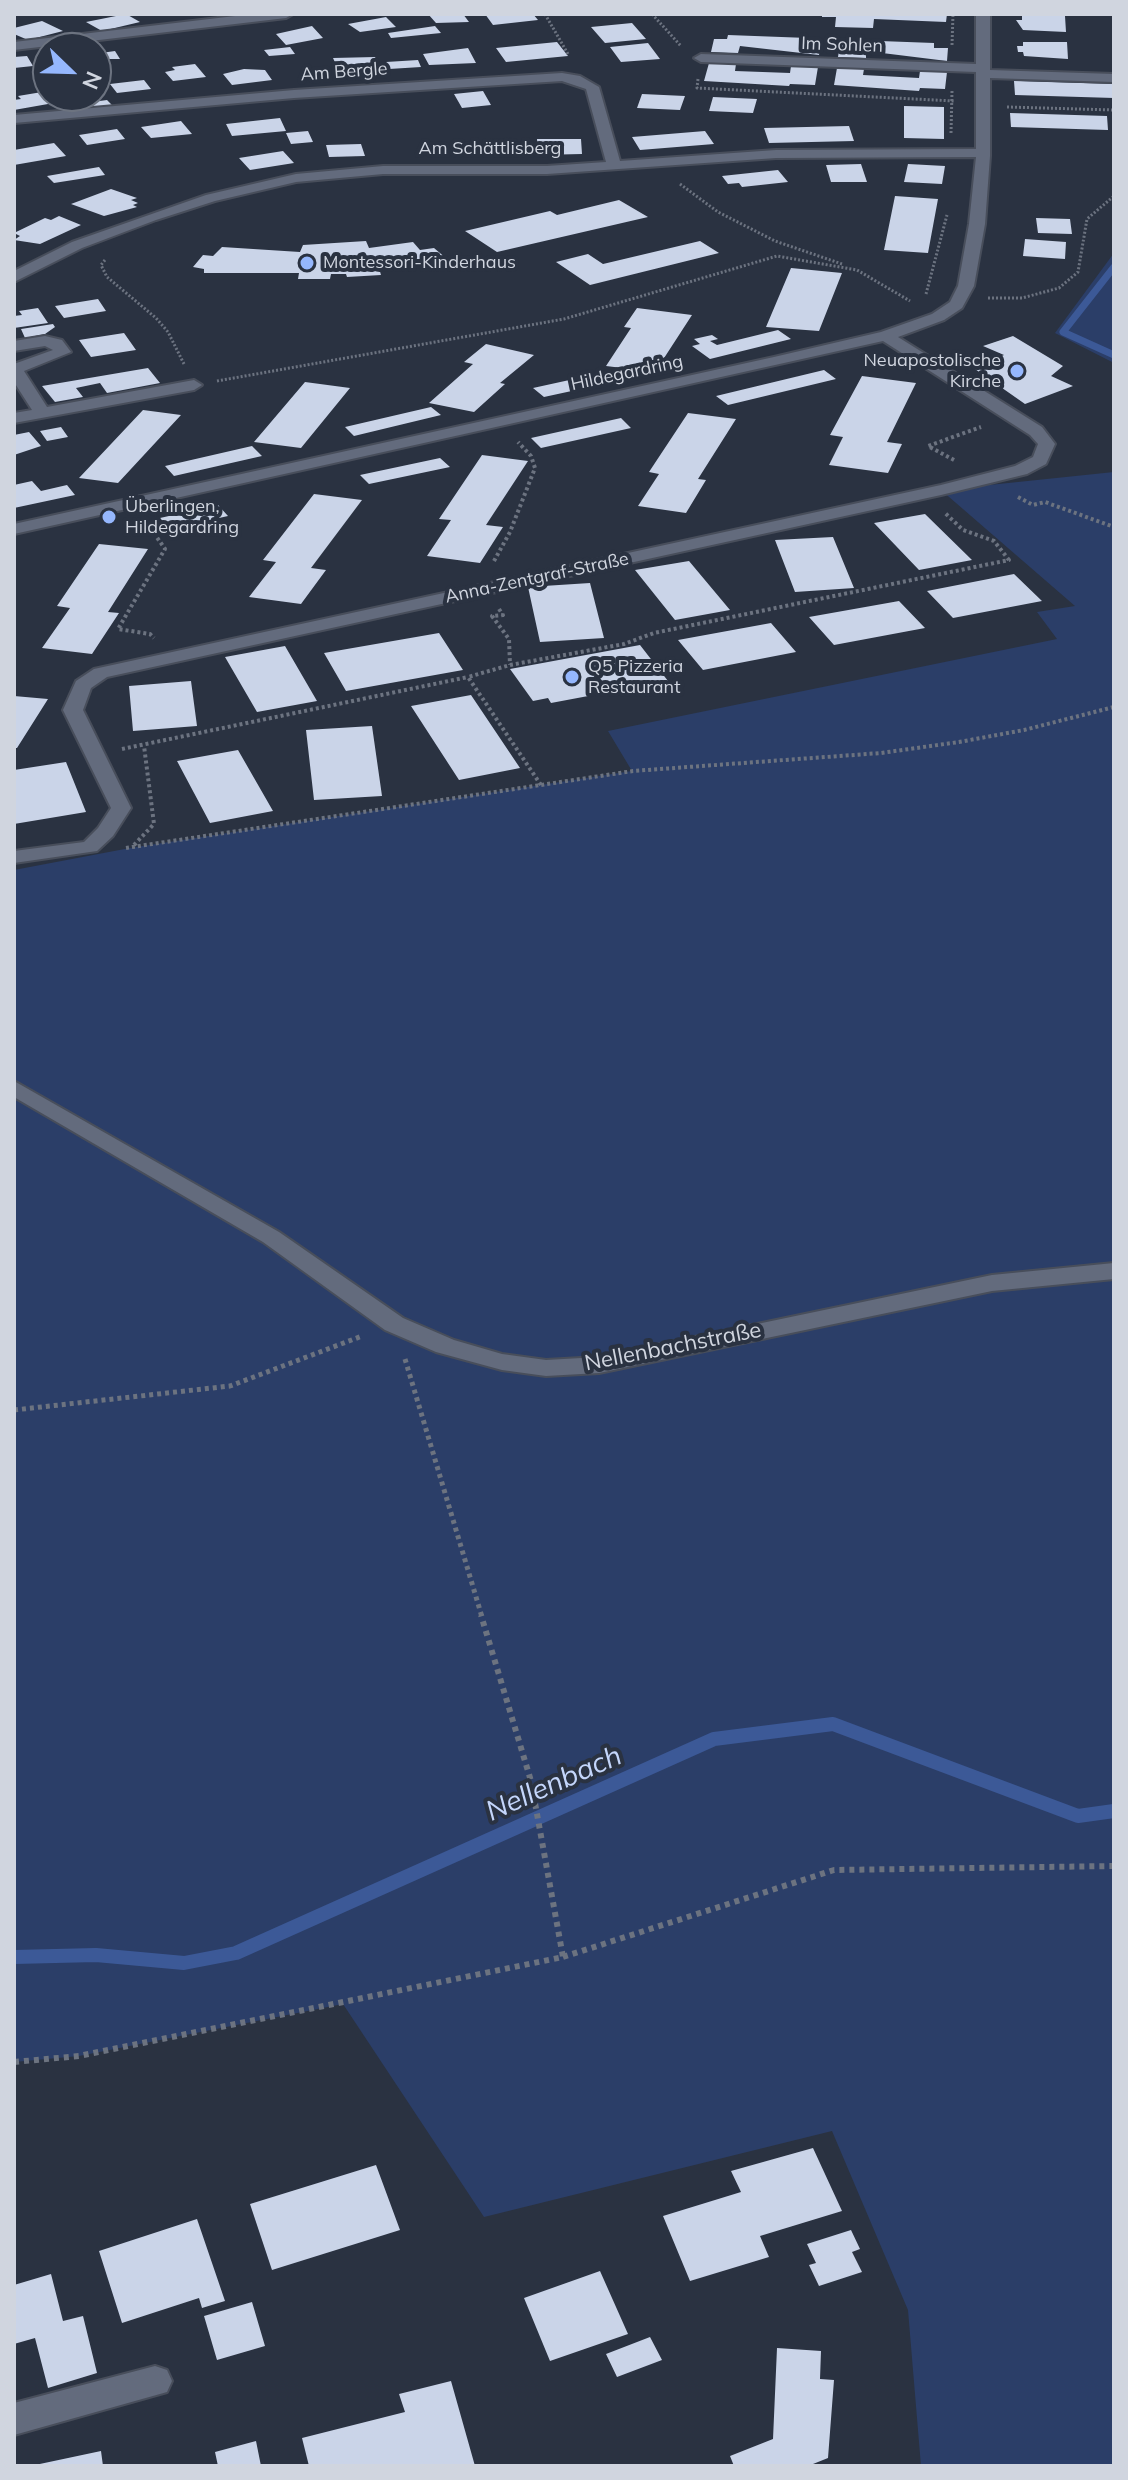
<!DOCTYPE html>
<html>
<head>
<meta charset="utf-8">
<style>
	body { margin:0 }
	#map { position:relative; width:1128px; height:2480px; overflow:hidden; background:#2a3241; font-family:Mulish,sans-serif }
	canvas { display:block }
	.frame { position:absolute; inset:0; border:16px solid #d0d5df; pointer-events:none }
	.north { position:absolute; left:32px; top:32px; width:80px; height:80px; box-sizing:border-box; background:#2a3241; border:2px solid #6c7380; border-radius:50%; rotate:113deg; font-size:22px; font-weight:700; line-height:32px; text-align:center; color:#d0d5df }
	.north::after { content:''; display:block; margin:auto; width:28px; height:36px; background:#95b7fd; clip-path:polygon(50% 0,100% 100%,50% 72%,0 100%) }
</style>
</head>
<body>
<div id="map">
<canvas width="1128" height="2480"></canvas>
<div class="frame"></div>
<div class="north">N</div>
</div>
<script>
const g = document.querySelector('canvas').getContext('2d');
g.lineJoin = 'round';
function paint(path, color) { g.fillStyle = color; g.fill(path, 'evenodd'); }
const shape = rows => new Path2D(rows.map(r => 'M' + r).join(''));
function strokePath(path, color, width, dash) { g.strokeStyle = color; g.lineWidth = width; g.lineCap = dash ? 'butt' : 'round'; g.setLineDash(dash || []); g.stroke(path); }
function drawText(font, color, halo, rows, align = 'center') {
  g.font = font + ' Mulish,sans-serif'; g.lineWidth = 8; g.setLineDash([]); g.textBaseline = 'middle'; g.strokeStyle = halo; g.fillStyle = color; for (const [text, x, y, turn = 0] of rows) {
    g.save(); g.translate(x, y); g.rotate((+turn || 0) * Math.PI / 180); g.textAlign = isNaN(turn) ? turn : align; if (halo) g.strokeText(text, 0, 0); g.fillText(text, 0, 0); g.restore();
  }
}
const green = shape([
	[1114,253,1114,363,1055,333],
	[1114,472,1114,2466,921,2466,908,2310,832,2131,484,2217,343,2004,79,2056,14,2062,14,870,130,848,632,771,608,731,1057,639,1037,612,1075,606,941,490]
]);
const streamFar1 = shape([
	[1114,267,1063,332,1114,355]
]);
const stream = shape([
	[14,1957,96,1955,184,1963,236,1953,714,1739,833,1724,1078,1816,1114,1811]
]);
const building = shape([
	[126,14,140,22,102,31,86,22],
	[428,14,463,14,469,22,436,23],
	[485,14,533,14,538,20,493,25],
	[822,14,947,14,946,22,874,19,873,28,835,27,836,17,822,17],
	[1022,16,1065,16,1066,32,1023,30,1016,20,1022,20],
	[386,17,396,27,360,32,348,24],
	[42,21,63,31,28,40,14,34,14,28],
	[632,23,646,39,605,43,591,27],
	[312,26,323,38,286,45,276,34],
	[435,26,441,33,391,38,388,33],
	[728,35,808,38,807,42,821,43,819,55,740,46,738,53,711,52,714,39,727,39],
	[853,40,934,43,934,48,948,48,947,61,866,51,866,58,838,57,840,44,853,44],
	[557,42,568,56,506,62,496,48],
	[1023,42,1067,42,1068,59,1024,56,1023,52,1018,52,1017,46,1023,46],
	[648,43,660,59,621,62,610,47],
	[290,47,295,54,269,56,264,50],
	[468,48,476,63,429,65,423,54],
	[96,49,101,53,115,51,120,59,96,59],
	[27,56,33,66,14,68,14,57],
	[375,57,381,68,338,69,333,58],
	[418,60,421,67,389,69,386,62],
	[709,63,736,64,735,71,790,73,791,66,818,67,815,85,790,84,789,86,704,81],
	[195,64,206,77,173,81,165,72,175,70,172,67],
	[837,68,864,69,863,75,919,78,920,71,947,72,945,89,920,88,919,91,834,85],
	[244,69,265,70,272,80,232,85,223,74],
	[144,80,151,89,117,93,110,84],
	[1014,81,1114,84,1114,98,1015,95],
	[48,91,48,96,61,96,65,101,14,110,14,100,21,99,18,96],
	[483,91,491,105,462,108,454,94],
	[642,94,685,96,680,110,637,108],
	[713,97,757,99,753,113,709,111],
	[107,100,112,105,61,113,56,107],
	[904,106,944,107,944,139,904,138],
	[1010,113,1107,116,1108,130,1011,127],
	[280,118,286,131,232,136,226,124],
	[181,121,192,134,151,138,141,127],
	[849,126,854,141,769,143,764,128],
	[117,129,125,139,87,145,79,135],
	[308,131,313,142,291,144,286,133],
	[705,131,714,144,640,150,632,137],
	[537,139,581,139,582,154,538,155],
	[54,143,66,156,14,165,14,150],
	[361,144,365,156,329,157,326,145],
	[283,151,294,163,250,170,239,158],
	[861,164,867,182,831,182,826,165],
	[908,164,945,166,942,184,904,182],
	[99,167,105,175,54,183,47,176],
	[778,170,788,182,742,187,739,183,728,184,722,176],
	[111,189,137,198,131,200,138,203,133,205,137,207,104,216,71,204],
	[895,196,938,199,928,253,884,250],
	[619,200,648,217,497,252,465,231,550,211,557,215],
	[59,216,81,225,40,244,14,240,20,236,14,233,45,218,51,220],
	[1036,218,1070,219,1072,234,1038,233],
	[1025,239,1066,242,1065,259,1023,256],
	[366,241,369,248,413,242,420,250,434,248,447,259,379,268,381,275,347,277,346,274,331,274,330,279,298,279,299,273,204,273,204,269,193,267,203,255,213,256,222,247,300,252,303,245],
	[700,241,719,253,590,285,556,262,588,254,603,264],
	[791,268,842,273,819,331,766,327],
	[98,299,106,311,64,318,55,306],
	[38,308,48,323,14,328,14,316,22,315,19,311],
	[637,308,692,315,655,372,606,366,631,328,624,327],
	[53,324,55,327,45,334,25,338,21,329],
	[778,330,791,339,710,359,692,346,700,344,694,339,712,335,718,339,710,341,717,345],
	[124,333,136,350,91,357,79,340],
	[1013,336,1063,366,1051,376,1073,386,1025,404,965,362,991,357,995,359,1004,355,983,346],
	[486,344,534,355,500,383,505,384,474,412,429,403,473,364,464,362],
	[148,368,160,383,107,393,100,383,76,388,83,397,55,402,42,386],
	[615,370,627,379,544,397,533,388],
	[824,370,836,379,728,405,716,396],
	[862,376,916,383,887,442,902,444,888,473,829,465,843,437,830,435],
	[305,382,350,388,301,448,254,442],
	[431,407,441,415,354,436,345,427],
	[143,410,181,415,118,483,79,478],
	[688,413,736,419,698,479,706,480,686,513,638,506,659,474,649,472],
	[621,418,631,428,541,448,531,438],
	[61,427,68,437,47,441,40,431],
	[29,432,41,446,14,455,14,435],
	[252,446,262,456,174,476,165,466],
	[482,455,528,461,486,525,503,527,480,563,427,556,451,520,439,519],
	[440,458,450,467,369,484,360,475],
	[32,481,41,491,67,485,75,495,14,508,14,485],
	[314,494,362,500,311,568,326,570,301,604,249,597,276,562,263,560],
	[218,505,228,516,170,529,160,518],
	[925,514,972,560,919,570,874,523],
	[833,537,854,588,795,592,775,540],
	[99,544,148,549,108,612,119,613,92,654,42,648,70,608,57,606],
	[689,561,730,610,675,620,635,570],
	[1014,574,1042,601,953,618,927,591],
	[590,583,604,638,540,642,528,587],
	[899,601,925,628,834,645,809,617],
	[771,623,796,652,703,670,678,640],
	[439,633,463,670,346,691,324,653],
	[640,645,668,681,551,703,548,698,533,701,510,669],
	[285,646,317,701,257,712,225,657],
	[191,681,197,726,133,731,129,686],
	[471,695,520,768,459,780,411,706],
	[14,696,48,699,17,748,14,748],
	[372,726,382,796,314,800,306,730],
	[238,750,273,811,210,823,177,761],
	[66,762,86,812,14,824,14,770],
	[813,2148,842,2211,760,2236,769,2257,690,2281,663,2216,741,2192,731,2171],
	[376,2165,400,2230,272,2270,250,2204],
	[197,2219,225,2301,202,2308,199,2298,122,2323,99,2251],
	[851,2230,860,2249,852,2252,862,2272,819,2286,809,2265,816,2263,807,2244],
	[600,2271,628,2334,550,2361,524,2298],
	[51,2274,63,2321,83,2316,97,2373,48,2388,35,2338,14,2344,14,2285],
	[252,2302,265,2346,217,2360,204,2316],
	[650,2337,662,2360,617,2377,606,2354],
	[777,2348,821,2351,820,2379,834,2380,828,2458,808,2466,734,2466,730,2456,773,2439],
	[451,2381,475,2466,309,2466,302,2438,405,2412,399,2394],
	[256,2441,261,2466,218,2466,215,2452],
	[101,2451,103,2466,35,2466,35,2465]
]);
const pathFar3 = shape([
	[545,14,568,54],
	[652,14,681,46],
	[952,45,953,14],
	[698,79,697,88,954,101],
	[1007,107,1114,110],
	[951,133,952,91],
	[680,184,718,212,775,241,842,264],
	[105,260,101,265,107,277,156,318,168,332,184,364],
	[926,294,947,215],
	[988,298,1022,298,1059,288,1078,272,1087,219,1114,196],
	[217,381,564,319,777,256,857,270,910,301]
]);
const pathFar2 = shape([
	[954,460,928,446,981,427],
	[1018,497,1033,505,1045,502,1114,527],
	[147,523,165,549,118,629,150,634,154,638],
	[494,561,510,532,535,468,531,456,518,442],
	[499,609,503,615,492,616,509,639,510,665],
	[122,749,468,677],
	[541,785,468,677,510,665,624,644,654,633,1009,560,994,541,963,530,945,513],
	[134,845,154,824,144,746],
	[126,848,633,771,881,753,959,742,1024,730,1114,707]
]);
const pathFar1 = shape([
	[405,1359,482,1617],
	[14,1410,230,1386,362,1336]
]);
const path = shape([
	[563,1957,834,1870,1114,1866],
	[14,2062,79,2056,563,1957,531,1781,481,1615]
]);
const minor = shape([
	[252,14,293,14,286,18,14,50,14,42,252,14],
	[976,14,990,14,990,70,1114,74,1114,82,990,78,990,156,985,224,974,286,962,308,944,320,898,337,1042,427,1055,444,1046,464,1027,474,941,495,107,677,91,688,83,710,131,808,113,836,97,851,14,863,14,851,84,842,98,828,111,808,63,710,76,681,94,669,941,485,1015,466,1033,457,1038,444,1030,435,883,341,14,534,14,524,774,357,881,332,932,314,950,302,958,286,969,224,976,157,776,158,547,174,383,174,296,182,215,201,156,220,82,248,14,282,14,271,72,242,206,195,296,174,383,166,547,166,606,162,586,89,562,81,294,98,14,123,14,115,294,90,562,73,580,76,599,87,620,161,776,150,976,149,976,72,701,62,694,58,701,54,976,64,976,14],
	[45,336,62,340,71,352,24,371,47,407,194,380,202,385,194,390,14,423,14,413,32,410,14,382,14,364,53,350,45,346,14,351,14,341,45,336],
	[14,1081,279,1232,403,1318,454,1340,502,1354,546,1360,599,1357,992,1275,1114,1263,1114,1279,992,1291,599,1373,546,1376,502,1370,436,1352,385,1330,263,1242,14,1097,14,1081],
	[155,2366,167,2370,172,2381,167,2392,14,2435,14,2403,155,2366]
]);
const markers = [
	[307,263,8,"#95b7fd"],
	[1017,371,8,"#95b7fd"],
	[109,517,8,"#95b7fd"],
	[572,677,8,"#95b7fd"]
];
const farStreetnames = [
	["Im Sohlen",842,45,2],
	["Am Bergle",344,72,-4],
	["Am Schättlisberg",490,149],
	["Hildegardring",627,373,-12],
	["Anna-Zentgraf-Straße",537,578,-12]
];
const farPoinames = [
	["Montessori-Kinderhaus",323,263],
	["Neuapostolische",1001,361,"right"],
	["Kirche",1001,382,"right"],
	["Überlingen,",125,507],
	["Hildegardring",125,528],
	["Q5 Pizzeria",588,667],
	["Restaurant",588,688]
];
const streetNames = [
	["Nellenbachstraße",673,1347,-11]
];
const nearWaternames = [
	["Nellenbach",554,1784,-24]
];
paint(green, '#2b3e68');
strokePath(streamFar1, '#3c5997', 7);
strokePath(stream, '#3c5997', 14);
paint(building, '#cad4e8');
strokePath(minor, '#484e5b', 4);
strokePath(pathFar3, '#6c7380', 3, [2, 2]);
strokePath(pathFar2, '#6c7380', 4, [3, 3]);
strokePath(pathFar1, '#6c7380', 5, [4, 4]);
strokePath(path, '#6c7380', 6, [5, 5]);
paint(minor, '#636b7d');
for (const [x, y, r, color] of markers) { const dot = new Path2D(); dot.arc(x, y, r, 0, 2 * Math.PI); g.fillStyle = color; g.fill(dot); strokePath(dot, '#2a3241', 3); }
drawText('18px', '#d0d5df', '#2a3241', farStreetnames);
drawText('18px', '#d0d5df', '#2a3241', farPoinames, 'left');
drawText('22px', '#d0d5df', '#2a3241', streetNames);
drawText('italic 28px', '#c4d6fb', '#2a3241', nearWaternames);
</script>
</body>
</html>
